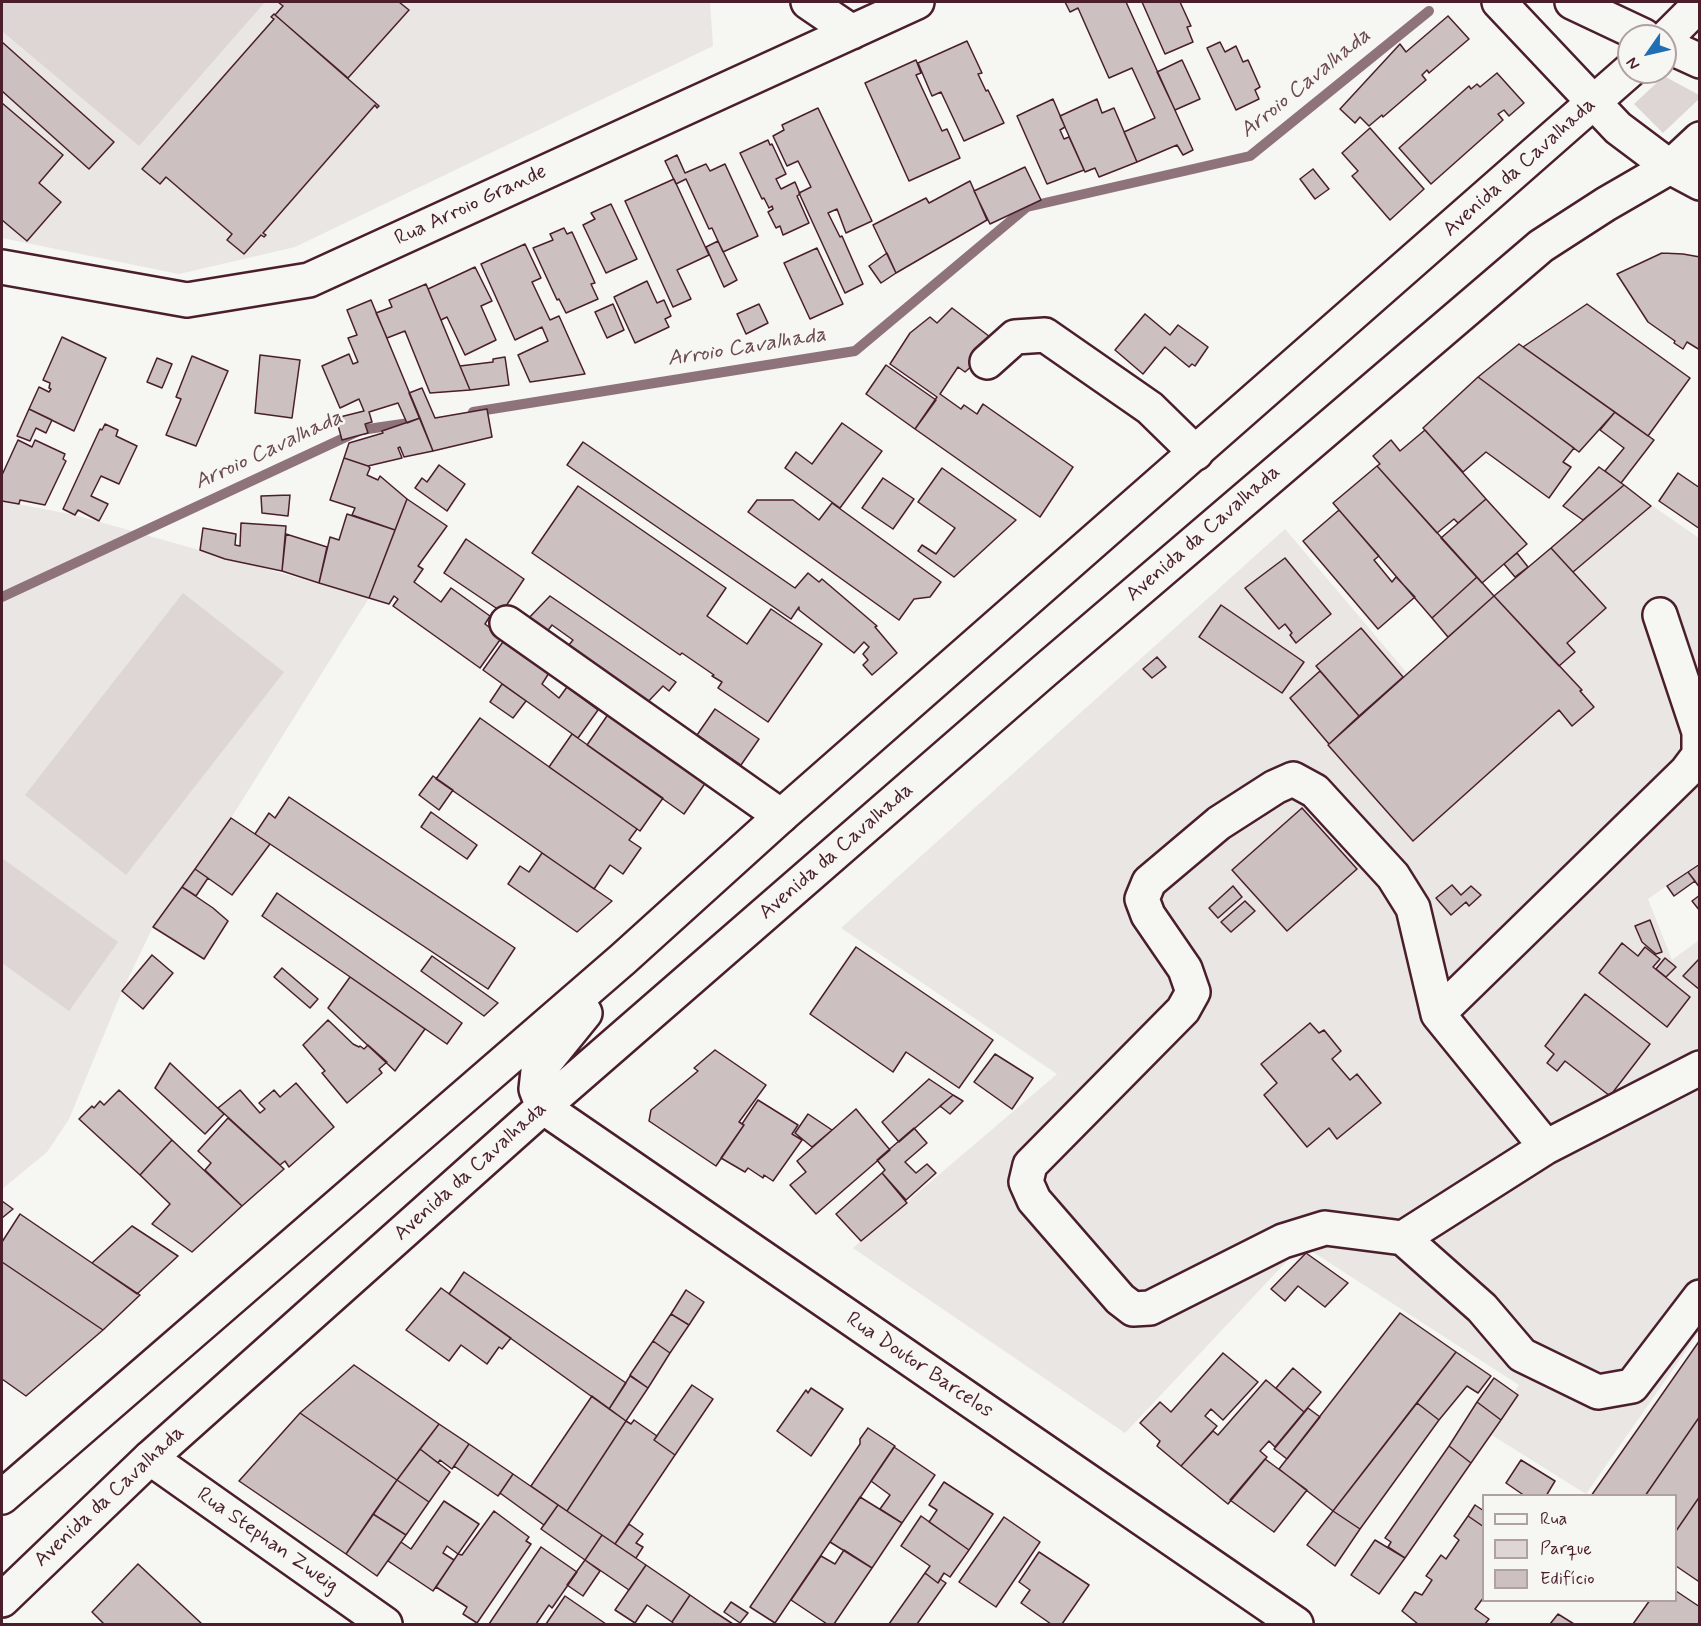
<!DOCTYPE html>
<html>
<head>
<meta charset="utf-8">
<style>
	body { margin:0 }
	#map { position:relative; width:1701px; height:1626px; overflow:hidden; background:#f6f6f2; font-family:Mynerve,sans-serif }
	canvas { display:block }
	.frame { position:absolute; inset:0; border:3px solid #4a1f2b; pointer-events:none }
	.legend { position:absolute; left:1482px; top:1494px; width:195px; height:108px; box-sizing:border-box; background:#f6f6f2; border:2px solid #b1a0a2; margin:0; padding:8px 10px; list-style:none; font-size:18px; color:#4a1f2b }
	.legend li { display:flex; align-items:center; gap:12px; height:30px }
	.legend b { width:30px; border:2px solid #b1a0a2 }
	.north { position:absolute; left:1617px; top:24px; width:60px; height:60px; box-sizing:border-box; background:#f6f6f2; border:2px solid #b1a0a2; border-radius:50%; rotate:236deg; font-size:16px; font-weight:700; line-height:24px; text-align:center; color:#4a1f2b }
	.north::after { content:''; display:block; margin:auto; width:21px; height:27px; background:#1f6fb2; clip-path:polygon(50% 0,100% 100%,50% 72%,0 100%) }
</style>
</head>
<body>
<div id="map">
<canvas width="1701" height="1626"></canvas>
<div class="frame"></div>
<ul class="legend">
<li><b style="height:8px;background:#f6f6f2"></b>Rua</li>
<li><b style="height:16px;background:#ddd6d5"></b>Parque</li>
<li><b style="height:16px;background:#ccc1c0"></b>Edifício</li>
</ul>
<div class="north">N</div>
</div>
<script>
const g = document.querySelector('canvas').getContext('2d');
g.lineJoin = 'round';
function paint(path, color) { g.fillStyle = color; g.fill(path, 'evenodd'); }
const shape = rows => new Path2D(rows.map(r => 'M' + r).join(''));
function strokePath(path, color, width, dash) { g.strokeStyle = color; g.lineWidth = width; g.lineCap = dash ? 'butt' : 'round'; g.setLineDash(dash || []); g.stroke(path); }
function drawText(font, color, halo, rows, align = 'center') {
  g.font = font + ' Mynerve,sans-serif'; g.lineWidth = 5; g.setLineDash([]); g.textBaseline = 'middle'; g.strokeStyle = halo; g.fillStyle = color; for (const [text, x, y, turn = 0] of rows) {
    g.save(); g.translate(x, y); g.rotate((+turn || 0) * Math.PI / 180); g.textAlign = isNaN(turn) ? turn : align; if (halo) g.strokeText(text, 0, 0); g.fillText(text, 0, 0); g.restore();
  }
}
const built = shape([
	[2,2,710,2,713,46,295,247,179,274,2,238],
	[1625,487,1699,538,1699,863,1648,899,1672,960,1699,940,1699,1332,1586,1494,1487,1432,1519,1385,1302,1245,1125,1433,853,1248,1057,1074,841,928,1285,529,1407,673],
	[2,501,75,515,369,598,231,818,153,927,122,991,69,1119,47,1152,2,1189]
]);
const green = shape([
	[2,2,265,2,139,146,2,31],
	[1664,76,1699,95,1700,98,1663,133,1634,104],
	[183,593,284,672,126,875,25,795],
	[2,858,118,942,69,1011,2,963]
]);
const stream = shape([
	[473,412,855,351,1027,207,1250,156,1429,11],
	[2,597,361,430,416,422]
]);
const building = shape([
	[278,2,399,2,409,10,348,78,275,15,283,6,278,2],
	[1065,2,1126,2,1193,150,1183,155,1177,145,1137,162,1124,132,1155,118,1132,68,1109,78,1078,8,1070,12,1065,2],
	[1142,2,1180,2,1191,26,1187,27,1193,42,1165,54,1142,2],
	[274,14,379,106,377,108,375,105,263,233,266,235,264,237,261,235,244,254,227,240,232,234,166,177,160,184,142,169,274,19,271,17,274,14],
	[1448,16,1469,39,1429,73,1427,70,1422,75,1426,80,1383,117,1382,115,1369,126,1360,117,1355,123,1340,109,1400,44,1406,52,1448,16],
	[967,41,982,73,978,74,986,91,988,90,1004,123,964,141,941,92,932,96,918,63,967,41],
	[2,42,114,142,89,169,2,91,2,42],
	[1220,42,1225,52,1236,46,1243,62,1248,60,1260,87,1255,90,1259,99,1236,110,1207,48,1220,42],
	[916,60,921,73,916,75,942,131,947,129,960,158,909,181,865,83,916,60],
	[1182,60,1200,99,1175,110,1157,72,1182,60],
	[1497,73,1524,103,1509,116,1504,110,1498,114,1503,120,1431,184,1399,148,1469,86,1471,89,1477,84,1480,87,1497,73],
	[1053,99,1065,127,1060,130,1064,139,1069,137,1084,170,1047,184,1017,116,1053,99],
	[1097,99,1102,113,1114,108,1137,162,1099,177,1095,168,1085,172,1060,116,1097,99],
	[2,103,63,155,39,183,61,202,27,241,2,220,2,103],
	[818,108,872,221,846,233,837,209,828,213,840,237,842,236,863,284,845,293,799,193,811,187,798,161,787,166,773,136,784,130,782,125,818,108],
	[1370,128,1424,189,1390,220,1352,176,1358,171,1342,153,1370,128],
	[768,140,770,145,772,144,786,174,776,179,781,189,795,182,800,194,797,196,809,223,783,235,780,226,776,228,768,212,773,209,772,206,769,208,764,198,762,199,740,153,768,140],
	[677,155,685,173,706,164,710,171,725,164,758,236,723,252,712,228,709,229,686,179,676,184,665,161,677,155],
	[1025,167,1041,200,990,224,974,191,1025,167],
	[1313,169,1329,189,1315,199,1300,179,1313,169],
	[674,179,709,255,677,270,691,299,673,307,625,201,674,179],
	[970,181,987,220,896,273,873,225,926,198,929,203,970,181],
	[611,204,637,259,606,273,583,225,595,219,591,213,611,204],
	[564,228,567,234,572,232,595,283,591,284,598,299,566,313,559,299,557,300,533,248,553,240,550,234,564,228],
	[718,241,737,280,724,287,706,247,718,241],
	[525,244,541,278,532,282,550,320,559,316,585,374,530,382,518,355,548,341,542,327,515,340,481,264,525,244],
	[817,248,843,304,810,319,784,263,817,248],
	[887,253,896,273,881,283,869,266,887,253],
	[1662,253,1683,254,1700,257,1700,350,1687,342,1683,349,1674,343,1675,341,1648,322,1617,274,1662,253],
	[475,267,492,301,481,306,496,340,465,355,447,317,441,320,428,289,475,267],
	[647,281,657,303,664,300,671,316,665,319,669,327,635,343,614,297,647,281],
	[426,284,460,366,470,390,430,393,405,331,387,338,376,313,392,307,389,300,426,284],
	[371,300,420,418,407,423,398,403,369,412,372,422,365,424,368,433,342,440,336,418,364,411,359,399,340,408,322,366,349,354,353,364,358,362,348,338,357,335,347,310,371,300],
	[613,304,624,330,607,338,595,312,613,304],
	[759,304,768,323,746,334,737,314,759,304],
	[1587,304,1690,378,1648,436,1523,347,1587,304],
	[952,308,998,343,965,372,958,367,940,394,961,409,964,405,977,414,983,404,1073,467,1040,517,915,429,937,397,890,364,910,333,930,317,937,323,952,308],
	[1145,314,1170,335,1178,325,1208,347,1195,366,1192,364,1189,367,1165,347,1143,374,1115,350,1145,314],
	[62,337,106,358,74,431,29,409,39,387,49,392,51,389,49,388,50,383,43,380,62,337],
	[1519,344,1615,412,1579,452,1478,377,1519,344],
	[260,355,300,360,292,418,255,413,260,355],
	[192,356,228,371,196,446,166,435,181,399,176,397,192,356],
	[505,357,509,385,470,390,460,366,493,362,493,359,505,357],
	[157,358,172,364,162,388,147,382,157,358],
	[886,365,936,400,915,429,866,394,886,365],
	[1478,377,1574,448,1563,462,1571,467,1549,498,1486,452,1463,472,1423,428,1478,377],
	[422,388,435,418,487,409,492,437,433,451,409,393,422,388],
	[29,409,52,420,46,433,36,428,30,441,17,436,29,409],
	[1615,412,1654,440,1621,483,1605,471,1624,448,1600,430,1615,412],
	[420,418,433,451,404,457,400,447,398,448,402,458,368,466,344,458,349,443,383,433,382,431,420,418],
	[842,423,882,451,840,508,785,468,796,452,812,464,842,423],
	[105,424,118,430,116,436,137,446,119,484,101,476,91,496,108,504,99,521,78,510,75,515,63,509,100,429,102,430,105,424],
	[1425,430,1486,499,1458,523,1454,519,1437,533,1377,466,1380,464,1373,456,1391,440,1400,451,1425,430],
	[18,440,32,447,35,440,65,454,63,459,66,461,45,505,20,500,19,504,2,501,2,475,18,440],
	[583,442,795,588,808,573,819,582,822,579,877,626,875,627,897,653,872,675,863,665,868,660,863,654,869,647,864,642,854,653,799,610,799,607,791,619,567,465,583,442],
	[344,458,368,466,370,468,367,475,378,480,380,476,407,499,395,530,352,515,355,508,330,500,344,458],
	[439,465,465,484,447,511,415,488,422,478,427,482,439,465],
	[1377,466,1477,577,1432,618,1333,503,1377,466],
	[1599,467,1624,485,1583,520,1563,506,1599,467],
	[942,468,1016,520,954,577,918,551,922,545,936,554,955,528,918,502,942,468],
	[1678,473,1700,488,1700,529,1659,501,1678,473],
	[883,478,914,499,893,529,862,508,883,478],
	[1624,485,1651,506,1573,572,1551,548,1624,485],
	[578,486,726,588,707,616,747,644,771,609,822,644,768,722,718,688,722,682,712,676,714,675,682,653,680,655,532,553,578,486],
	[290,495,288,516,262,513,261,496,290,495],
	[407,499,447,526,418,566,423,569,414,582,441,602,451,588,490,616,485,624,502,637,480,668,393,606,398,599,394,596,389,604,369,598,407,499],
	[1486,499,1527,544,1482,583,1441,538,1486,499],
	[757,500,793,500,819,520,832,503,941,582,930,597,914,599,899,620,748,512,757,500],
	[1339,510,1379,556,1374,560,1392,582,1396,577,1415,597,1378,629,1303,541,1339,510],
	[347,514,395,530,369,598,319,583,330,537,339,540,347,514],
	[241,523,286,526,282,571,225,559,200,550,203,528,236,534,235,545,240,546,241,523],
	[286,534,327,547,319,583,282,571,286,534],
	[466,539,524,579,502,612,444,573,466,539],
	[1551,548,1606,608,1567,643,1575,652,1559,666,1494,596,1551,548],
	[1517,553,1528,567,1515,577,1504,564,1517,553],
	[1285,558,1331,614,1296,643,1290,635,1292,633,1285,624,1279,629,1245,588,1285,558],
	[1477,577,1494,596,1448,637,1432,618,1477,577],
	[550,596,676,682,669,691,663,686,644,706,568,646,573,640,552,625,543,637,524,623,550,596],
	[1494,596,1582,690,1580,691,1594,707,1572,726,1559,710,1413,841,1328,745,1494,596],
	[1221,605,1304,662,1282,693,1199,637,1221,605],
	[1361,628,1403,677,1359,716,1316,666,1361,628],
	[505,639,549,673,542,684,559,698,567,687,598,710,578,738,483,670,505,639],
	[1157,657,1166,667,1152,678,1143,669,1157,657],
	[1320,671,1359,716,1329,744,1290,698,1320,671],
	[502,684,526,701,513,718,490,702,502,684],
	[715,709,759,739,741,765,697,735,715,709],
	[609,713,706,782,684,814,587,745,609,713],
	[480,718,637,829,629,840,641,848,623,874,610,865,594,889,436,779,480,718],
	[572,734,663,798,640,831,549,767,572,734],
	[433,776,453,790,439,810,419,795,433,776],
	[289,797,515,948,488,989,255,834,269,813,275,818,289,797],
	[1302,808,1357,869,1287,931,1232,870,1302,808],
	[431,812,477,845,467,859,421,827,431,812],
	[231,818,270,844,232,895,195,869,231,818],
	[542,853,612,901,577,932,508,884,520,866,529,872,542,853],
	[1700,864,1700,888,1688,872,1700,864],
	[195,869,208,878,196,896,182,887,195,869],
	[1688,872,1695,881,1674,896,1667,886,1688,872],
	[1452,885,1461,895,1471,886,1481,895,1469,906,1466,902,1451,915,1436,898,1452,885],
	[1233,886,1242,897,1218,918,1209,908,1233,886],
	[182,887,213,908,228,921,204,959,153,927,182,887],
	[277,893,462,1023,447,1044,262,916,277,893],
	[1700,895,1700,911,1692,901,1700,895],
	[1245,901,1255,911,1231,932,1221,922,1245,901],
	[1650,920,1662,952,1656,954,1642,942,1635,926,1650,920],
	[1622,943,1638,956,1645,947,1660,959,1653,967,1690,997,1667,1027,1599,973,1622,943],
	[856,947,993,1040,959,1088,906,1052,893,1072,810,1014,856,947],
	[152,955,173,973,143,1009,122,991,152,955],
	[432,956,484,993,498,1003,484,1016,421,971,432,956],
	[1665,958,1676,967,1666,977,1656,969,1665,958],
	[1699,959,1700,960,1700,990,1683,976,1699,959],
	[282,968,318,999,310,1008,274,977,282,968],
	[350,977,425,1029,395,1071,328,1008,350,977],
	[1585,994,1650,1044,1610,1096,1565,1061,1557,1071,1547,1063,1554,1054,1545,1046,1585,994],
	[328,1020,353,1044,359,1047,360,1046,364,1049,368,1045,387,1062,379,1069,382,1073,347,1103,322,1073,325,1071,303,1045,328,1020],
	[1310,1023,1319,1033,1324,1030,1341,1051,1332,1059,1350,1080,1357,1074,1381,1103,1337,1139,1329,1128,1307,1147,1264,1095,1277,1083,1261,1064,1310,1023],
	[715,1050,766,1085,739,1122,744,1125,716,1166,649,1121,651,1110,698,1071,694,1068,715,1050],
	[995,1054,1033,1078,1012,1109,974,1082,995,1054],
	[170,1063,224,1114,205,1134,155,1088,170,1063],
	[929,1079,953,1095,899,1142,882,1122,929,1079],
	[296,1083,334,1127,289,1167,285,1161,280,1165,218,1108,240,1090,260,1113,265,1109,259,1103,274,1090,280,1097,296,1083],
	[119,1090,172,1140,140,1175,79,1119,92,1106,94,1108,100,1101,104,1105,119,1090],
	[953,1095,963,1101,950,1114,940,1106,953,1095],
	[758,1100,798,1125,792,1134,802,1140,773,1181,764,1175,763,1178,748,1168,745,1172,721,1158,744,1125,742,1124,758,1100],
	[856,1109,890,1150,816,1214,790,1185,806,1172,797,1161,856,1109],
	[808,1114,832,1130,812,1147,795,1133,808,1114],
	[228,1118,284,1169,242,1206,205,1170,211,1163,198,1151,228,1118],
	[914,1128,927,1143,905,1162,916,1173,927,1164,936,1173,906,1200,882,1173,885,1170,877,1160,914,1128],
	[172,1140,242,1206,192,1252,152,1224,170,1204,140,1175,172,1140],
	[882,1173,907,1203,861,1241,836,1214,882,1173],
	[2,1201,13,1209,2,1218,2,1201],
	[20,1214,92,1263,140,1295,103,1330,2,1262,2,1242,20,1214],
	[132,1226,178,1256,137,1294,92,1263,132,1226],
	[1306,1253,1348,1283,1325,1307,1298,1286,1285,1301,1271,1289,1306,1253],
	[2,1262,103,1330,26,1396,2,1379,2,1262],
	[464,1272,626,1383,609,1409,449,1294,464,1272],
	[441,1288,511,1338,502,1349,499,1347,487,1364,461,1345,449,1361,406,1330,441,1288],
	[686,1290,704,1302,689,1325,671,1314,686,1290],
	[1400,1313,1456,1352,1333,1511,1279,1469,1400,1313],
	[671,1314,689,1325,670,1353,653,1341,671,1314],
	[1700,1340,1700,1416,1645,1496,1591,1496,1700,1340],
	[653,1341,670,1353,648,1388,630,1375,653,1341],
	[1456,1352,1491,1376,1478,1393,1467,1386,1439,1420,1417,1403,1456,1352],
	[1223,1353,1258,1382,1223,1420,1211,1409,1205,1416,1217,1426,1181,1466,1157,1446,1160,1441,1140,1423,1160,1402,1171,1412,1223,1353],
	[354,1365,439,1424,397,1480,300,1413,354,1365],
	[1293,1368,1321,1392,1304,1412,1276,1388,1293,1368],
	[630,1376,648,1388,626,1421,609,1409,630,1376],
	[1494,1378,1518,1395,1501,1420,1477,1402,1494,1378],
	[1266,1380,1304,1412,1275,1447,1269,1441,1260,1451,1267,1457,1228,1504,1181,1466,1213,1431,1218,1435,1266,1380],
	[692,1385,713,1399,675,1455,654,1440,692,1385],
	[811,1388,843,1409,811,1456,777,1431,806,1390,808,1393,811,1388],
	[592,1396,626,1421,567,1511,531,1486,592,1396],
	[1477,1402,1501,1420,1471,1463,1449,1446,1477,1402],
	[1417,1403,1439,1420,1360,1529,1333,1511,1417,1403],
	[1308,1408,1320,1417,1287,1459,1274,1449,1308,1408],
	[300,1413,397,1480,346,1554,239,1481,300,1413],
	[1700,1416,1700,1496,1676,1531,1676,1496,1645,1496,1700,1416],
	[634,1420,657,1436,654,1440,675,1455,615,1544,567,1511,626,1421,631,1424,634,1420],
	[439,1424,469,1444,452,1469,440,1460,438,1463,420,1449,439,1424],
	[868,1428,895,1446,775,1623,750,1607,860,1444,860,1439,868,1428],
	[469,1444,513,1474,498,1496,454,1466,469,1444],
	[1449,1446,1471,1463,1405,1558,1388,1547,1391,1542,1385,1538,1449,1446],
	[894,1447,935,1475,902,1523,880,1509,890,1495,871,1481,894,1447],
	[420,1449,450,1472,429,1502,397,1480,420,1449],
	[1265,1459,1307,1490,1274,1532,1230,1500,1265,1459],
	[1521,1460,1555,1481,1546,1496,1525,1496,1506,1483,1521,1460],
	[513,1474,558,1505,544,1525,500,1493,513,1474],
	[397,1480,429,1502,406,1535,373,1514,397,1480],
	[944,1482,993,1514,969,1550,929,1522,937,1510,929,1505,944,1482],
	[1700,1496,1700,1578,1698,1581,1676,1566,1676,1531,1700,1496],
	[860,1497,902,1523,872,1568,830,1542,860,1497],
	[444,1501,479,1524,458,1554,447,1546,443,1553,454,1560,433,1591,388,1561,401,1542,411,1549,444,1501],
	[558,1505,602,1535,585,1560,541,1529,558,1505],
	[1475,1505,1484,1511,1484,1527,1468,1516,1475,1505],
	[494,1511,529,1537,526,1541,531,1544,477,1623,463,1614,467,1607,436,1587,458,1554,462,1555,494,1511],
	[1333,1511,1360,1529,1335,1566,1307,1545,1333,1511],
	[373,1514,406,1535,377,1576,346,1554,373,1514],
	[921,1516,969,1550,950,1577,944,1573,938,1583,925,1573,930,1566,901,1546,921,1516],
	[1468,1516,1484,1527,1484,1597,1475,1609,1489,1619,1485,1624,1418,1624,1402,1611,1415,1592,1422,1595,1432,1580,1426,1576,1441,1555,1446,1559,1459,1540,1454,1536,1468,1516],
	[1004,1517,1040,1542,996,1607,959,1582,1004,1517],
	[629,1524,643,1534,636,1543,643,1547,636,1558,615,1544,629,1524],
	[602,1535,646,1565,629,1590,585,1560,602,1535],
	[1375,1540,1405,1558,1379,1594,1351,1575,1375,1540],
	[541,1547,577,1572,552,1608,549,1605,536,1624,489,1624,541,1547],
	[844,1550,872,1568,834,1624,827,1624,791,1600,821,1556,835,1564,844,1550],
	[1039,1552,1089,1585,1062,1624,1051,1624,1021,1603,1030,1590,1019,1582,1039,1552],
	[585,1560,600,1571,583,1596,567,1585,585,1560],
	[138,1564,202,1624,104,1624,92,1612,138,1564],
	[646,1565,690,1595,672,1622,647,1605,635,1623,615,1610,646,1565],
	[925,1573,938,1583,940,1579,946,1583,917,1624,889,1624,925,1573],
	[1676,1591,1700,1607,1700,1624,1633,1624,1650,1600,1676,1600,1676,1591],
	[690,1595,713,1611,733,1624,674,1624,672,1622,690,1595],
	[565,1596,606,1624,546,1624,565,1596],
	[731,1602,748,1613,740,1623,724,1612,731,1602],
	[1558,1614,1574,1624,1550,1624,1558,1614]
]);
const minor = shape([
	[808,2,852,32],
	[2,267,187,300,309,280,917,2],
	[987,362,1015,337,1045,335,1150,408,1196,453],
	[507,623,781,816],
	[1438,1014,1687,771,1699,755,1699,732,1660,615],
	[543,1107,1296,1624],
	[1546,1147,1438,1014,1413,908,1393,876,1315,791,1293,779,1275,787,1219,823,1149,882,1142,899,1148,915,1185,969,1193,992,1183,1010,1030,1165,1026,1182,1034,1200,1120,1299,1133,1309,1150,1308,1283,1241,1325,1228,1403,1238,1482,1308,1522,1355,1598,1392,1632,1386,1700,1297],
	[1403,1238,1546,1147,1700,1068],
	[150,1458,385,1624]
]);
const major = shape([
	[1499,2,1618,128,1670,167,1700,183],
	[1572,2,1644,36],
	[1665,39,1700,4],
	[1665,45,1700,61],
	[543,1107,536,1089,538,1071,585,1013],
	[2,1497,623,959,781,816,1629,71],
	[2,1600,150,1458,543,1107,1043,672,1541,246,1606,204,1670,167,1700,139]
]);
const streetNames = [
	["Avenida da Cavalhada",1520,168,-42],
	["Rua Arroio Grande",471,206,-25],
	["Avenida da Cavalhada",1204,534,-41],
	["Avenida da Cavalhada",837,852,-41],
	["Avenida da Cavalhada",471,1172,-42],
	["Rua Doutor Barcelos",919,1366,34],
	["Avenida da Cavalhada",110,1497,-43],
	["Rua Stephan Zweig",267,1541,35]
];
const waterNames = [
	["Arroio Cavalhada",1306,84,-39],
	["Arroio Cavalhada",747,348,-9],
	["Arroio Cavalhada",269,451,-25]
];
paint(built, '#e9e6e3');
paint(green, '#ddd6d5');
strokePath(stream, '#8e747a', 10);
paint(building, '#ccc1c0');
strokePath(building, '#4a1f2b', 1.5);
strokePath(minor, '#4a1f2b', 38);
strokePath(major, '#4a1f2b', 38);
strokePath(minor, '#f6f6f2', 33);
strokePath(major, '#f6f6f2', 33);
drawText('21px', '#4a1f2b', '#f6f6f2', streetNames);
drawText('italic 22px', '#6c4a52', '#f6f6f2', waterNames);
</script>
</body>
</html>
